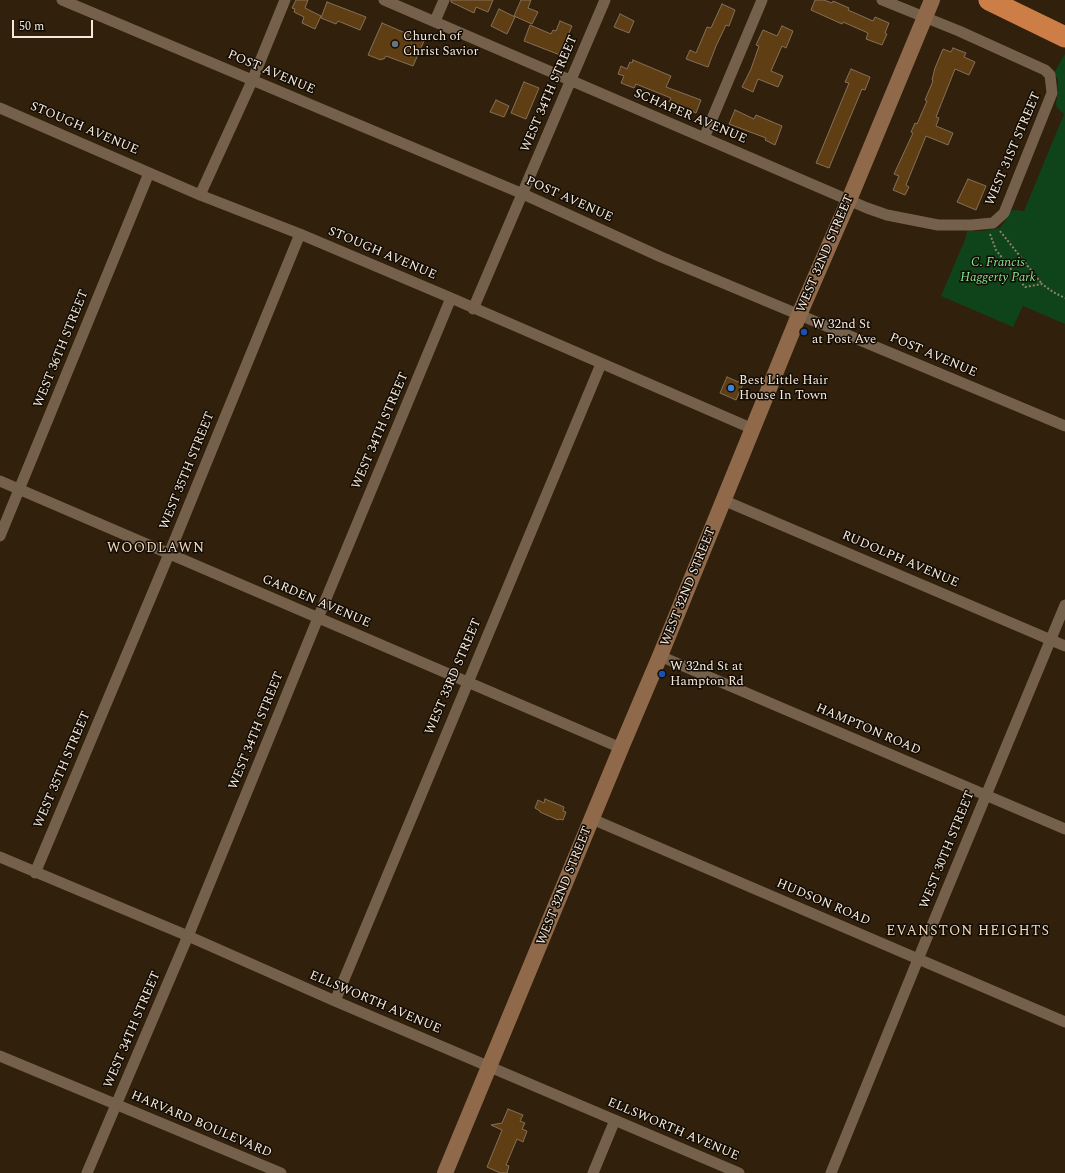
<!DOCTYPE html>
<html>
<head>
<meta charset="utf-8">
<style>
	body { margin:0 }
	#map { position:relative; width:1065px; height:1173px; overflow:hidden; background:#31200b; font-family:Spectral,serif }
	canvas { display:block }
	.scale { position:absolute; left:12px; top:20px; width:81px; height:18px; box-sizing:border-box; border:2px solid #f5e9dc; border-top:0; padding-left:5px; font-size:12px; line-height:14px; white-space:nowrap; color:#f5e9dc; -webkit-text-stroke:3px #130c04; paint-order:stroke }
</style>
</head>
<body>
<div id="map">
<canvas width="1065" height="1173"></canvas>
<div class="scale">50 m</div>
</div>
<script>
const g = document.querySelector('canvas').getContext('2d');
g.lineJoin = 'round';
function paint(path, color) { g.fillStyle = color; g.fill(path, 'evenodd'); }
const shape = rows => new Path2D(rows.map(r => 'M' + r).join(''));
function strokePath(path, color, width, dash) { g.strokeStyle = color; g.lineWidth = width; g.lineCap = dash ? 'butt' : 'round'; g.setLineDash(dash || []); g.stroke(path); }
function drawText(font, color, halo, rows, align = 'center') {
  g.font = font + ' Spectral,serif'; g.lineWidth = 3; g.setLineDash([]); g.textBaseline = 'middle'; g.strokeStyle = halo; g.fillStyle = color; for (const [text, x, y, turn = 0] of rows) {
    g.save(); g.translate(x, y); g.rotate((+turn || 0) * Math.PI / 180); g.textAlign = isNaN(turn) ? turn : align; if (halo) g.strokeText(text, 0, 0); g.fillText(text, 0, 0); g.restore();
  }
}
const green = shape([
	[1065,54,1065,324,1023,306,1013,327,941,296,966,237,967,231,982,231,1000,228,1011,211,1015,210,1024,211,1064,114,1057,108,1056,104,1058,92,1058,80,1054,73]
]);
const building = shape([
	[296,0,308,0,305,8,321,16,315,29,302,23,304,17,294,12,295,9,292,8,296,0],
	[451,0,493,0,488,12,476,7,474,13,451,2,451,0],
	[521,0,531,0,528,8,538,12,532,24,514,16,521,0],
	[815,0,824,0,832,3,833,1,849,8,848,10,873,21,875,17,889,23,885,33,887,34,882,45,866,39,868,33,843,22,842,24,811,10,815,0],
	[327,2,366,17,360,30,338,21,336,24,321,18,327,2],
	[722,4,735,10,729,26,726,25,716,46,708,67,686,59,690,50,696,53,707,27,711,28,722,4],
	[499,9,515,17,507,34,491,26,499,9],
	[620,14,634,21,629,33,614,27,620,14],
	[560,21,572,26,560,55,524,41,530,25,551,34,553,30,556,31,560,21],
	[382,23,424,41,413,66,386,56,384,59,381,59,381,60,368,55,382,23],
	[782,26,793,31,786,48,782,46,771,71,783,76,778,87,758,79,753,92,742,87,751,69,759,46,756,45,763,30,777,36,782,26],
	[953,48,966,53,964,57,975,62,969,75,955,69,936,117,939,118,936,126,953,133,948,145,926,136,906,185,909,187,905,195,893,190,899,176,894,174,913,133,911,132,915,123,917,124,927,101,925,100,933,81,932,80,935,68,943,49,951,52,953,48],
	[633,60,671,76,666,87,701,100,696,113,669,102,671,98,636,84,634,88,621,83,624,76,618,74,621,66,627,69,630,62,632,63,633,60],
	[851,69,870,77,865,90,862,89,829,168,816,163,849,83,845,82,851,69],
	[524,82,539,88,526,119,511,113,524,82],
	[496,100,509,106,504,117,490,112,496,100],
	[735,110,754,119,756,115,782,126,775,145,765,140,766,138,729,124,735,110],
	[968,179,986,186,976,210,957,202,968,179],
	[727,377,743,384,736,400,720,393,727,377],
	[545,799,564,807,563,811,566,812,563,820,559,819,558,820,540,812,540,811,535,808,538,800,544,803,545,799],
	[508,1109,523,1115,520,1121,525,1123,522,1129,527,1131,523,1142,517,1139,506,1165,509,1166,507,1173,500,1173,487,1167,502,1130,491,1125,502,1123,508,1109]
]);
const path = shape([
	[1000,231,1042,284],
	[990,234,996,250,1025,287,1042,284,1053,292,1065,298]
]);
const street = shape([
	[62,0,523,194,661,257,1065,426],
	[384,0,867,208,887,215,938,225,971,225,993,223,1004,213,1052,93,1050,75,1045,70,959,31,882,0],
	[435,21,444,0],
	[0,108,200,195,300,234,451,298,753,429],
	[704,138,762,0],
	[200,195,252,81,285,0],
	[473,309,605,0],
	[0,481,621,748],
	[723,500,1065,646],
	[0,536,149,173],
	[660,656,1065,829],
	[592,819,1065,1022],
	[0,857,188,936,335,1001,739,1173],
	[35,873,169,554,300,234],
	[335,1001,601,364],
	[0,1056,281,1173],
	[87,1173,188,936,318,618,451,298],
	[593,1173,615,1120],
	[831,1173,921,952,1065,605]
]);
const secondary = shape([
	[445,1173,621,748,660,656,799,315,849,200,932,0]
]);
const highway = shape([
	[989,0,1065,37]
]);
const markers = [
	[395,44,4,"#6b7280"],
	[804,332,4,"#1a4fb4"],
	[731,388,4,"#3f7fe0"],
	[662,674,4,"#1a4fb4"]
];
const poiNames = [
	["Church of",403,37],
	["Christ Savior",403,52],
	["W 32nd St",812,325],
	["at Post Ave",812,340],
	["Best Little Hair",739,381],
	["House In Town",739,396],
	["W 32nd St at",670,667],
	["Hampton Rd",670,682]
];
const streetNames = [
	["POST AVENUE",271,73,23],
	["WEST 34TH STREET",550,94,-67],
	["SCHAPER AVENUE",690,117,23],
	["STOUGH AVENUE",84,129,23],
	["WEST 31ST STREET",1014,149,-67],
	["POST AVENUE",569,200,24],
	["STOUGH AVENUE",382,254,23],
	["WEST 32ND STREET",826,254,-67],
	["WEST 36TH STREET",62,349,-68],
	["POST AVENUE",933,356,23],
	["WEST 34TH STREET",381,431,-67],
	["WEST 35TH STREET",188,471,-68],
	["RUDOLPH AVENUE",900,560,23],
	["WEST 32ND STREET",689,587,-68],
	["GARDEN AVENUE",316,602,23],
	["WEST 33RD STREET",454,677,-67],
	["HAMPTON ROAD",868,730,23],
	["WEST 34TH STREET",257,731,-68],
	["WEST 35TH STREET",63,770,-67],
	["WEST 30TH STREET",948,850,-68],
	["WEST 32ND STREET",565,886,-68],
	["HUDSON ROAD",823,903,23],
	["ELLSWORTH AVENUE",375,1003,23],
	["WEST 34TH STREET",133,1030,-67],
	["HARVARD BOULEVARD",201,1125,23],
	["ELLSWORTH AVENUE",673,1130,23]
];
const parkNames = [
	["C. Francis",998,263],
	["Haggerty Park",998,278]
];
const neighbourhoodNames = [
	["WOODLAWN",156,549],
	["EVANSTON HEIGHTS",968,932]
];
paint(green, '#0f4319');
paint(building, '#5f3e14');
strokePath(building, '#847059', 1);
strokePath(path, '#8f806f', 2, [2, 2]);
strokePath(street, '#75614b', 11);
strokePath(secondary, '#8f694a', 16);
strokePath(highway, '#cd7d46', 21);
for (const [x, y, r, color] of markers) { const dot = new Path2D(); dot.arc(x, y, r, 0, 2 * Math.PI); g.fillStyle = color; g.fill(dot); strokePath(dot, '#130c04', 1.5); }
drawText('13px', '#f5e9dc', '#130c04', poiNames, 'left');
drawText('13px', '#f5e9dc', '#130c04', streetNames);
drawText('italic 13px', '#85e68f', '#130c04', parkNames);
g.letterSpacing = '1px';
drawText('14px', '#efd8bf', '#130c04', neighbourhoodNames);
g.letterSpacing = '0px';
</script>
</body>
</html>
